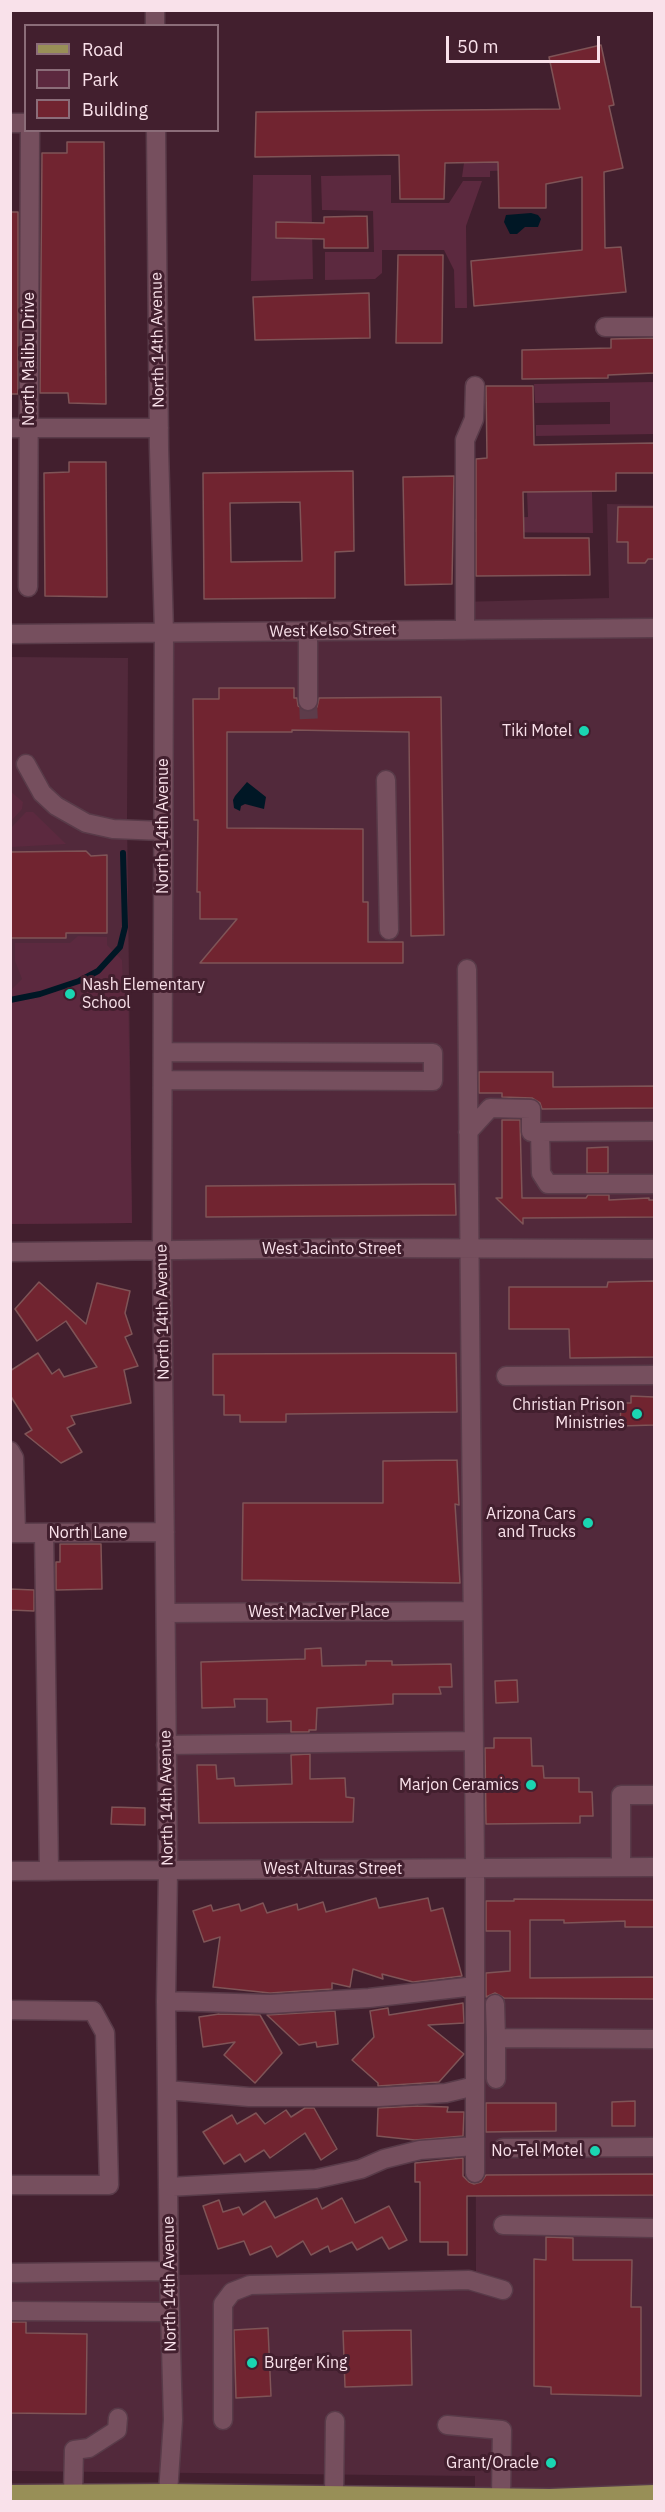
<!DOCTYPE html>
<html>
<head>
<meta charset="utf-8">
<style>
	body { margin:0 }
	#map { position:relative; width:665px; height:2512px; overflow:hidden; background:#421f2e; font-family:"IBM Plex Sans",sans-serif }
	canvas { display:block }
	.frame { position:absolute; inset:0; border:12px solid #f9e1ea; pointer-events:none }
	.legend { position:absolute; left:24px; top:24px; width:195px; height:108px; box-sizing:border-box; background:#421f2e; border:2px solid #8b6d79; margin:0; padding:8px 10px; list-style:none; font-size:18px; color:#f9e1ea }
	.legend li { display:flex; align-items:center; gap:12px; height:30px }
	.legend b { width:30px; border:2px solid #8b6d79 }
	.scale { position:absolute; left:446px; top:36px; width:154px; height:27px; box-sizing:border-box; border:3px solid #f9e1ea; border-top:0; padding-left:8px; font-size:18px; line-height:21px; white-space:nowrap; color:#f9e1ea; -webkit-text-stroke:4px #421f2e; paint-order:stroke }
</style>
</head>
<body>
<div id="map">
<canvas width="665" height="2512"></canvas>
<div class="frame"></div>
<ul class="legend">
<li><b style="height:8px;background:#988f57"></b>Road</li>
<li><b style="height:16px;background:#5c293f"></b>Park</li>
<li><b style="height:16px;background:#712430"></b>Building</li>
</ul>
<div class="scale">50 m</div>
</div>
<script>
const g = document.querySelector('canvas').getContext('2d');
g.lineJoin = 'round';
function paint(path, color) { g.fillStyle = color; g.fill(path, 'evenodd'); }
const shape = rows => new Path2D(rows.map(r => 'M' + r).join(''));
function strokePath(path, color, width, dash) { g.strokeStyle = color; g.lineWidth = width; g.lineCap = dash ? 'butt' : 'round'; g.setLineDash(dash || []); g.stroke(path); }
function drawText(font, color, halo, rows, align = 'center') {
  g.font = font + ' "IBM Plex Sans",sans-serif'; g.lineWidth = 6; g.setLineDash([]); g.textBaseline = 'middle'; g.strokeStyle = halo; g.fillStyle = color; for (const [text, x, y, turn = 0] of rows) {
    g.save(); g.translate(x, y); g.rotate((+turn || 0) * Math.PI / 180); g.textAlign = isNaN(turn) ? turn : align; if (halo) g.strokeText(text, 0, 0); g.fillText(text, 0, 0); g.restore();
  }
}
const built = shape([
	[607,504,654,505,654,2501,475,2501,475,2476,11,2471,10,2277,476,2271,475,1868,168,1870,164,633,460,630,460,602,609,598],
	[11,657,128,658,127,817,132,1223,11,1224]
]);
const green = shape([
	[464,163,515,163,515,170,490,171,490,177,462,177],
	[253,175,311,175,313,279,251,281],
	[391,175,391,203,449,203,463,181,482,181,466,226,467,308,455,308,454,270,444,250,382,250,382,273,375,279,325,280,325,252,374,252,373,211,322,210,321,176],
	[654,382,654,434,536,436,536,425,610,424,610,402,535,403,534,384],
	[527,492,592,492,593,533,474,532,474,519,528,517],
	[10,791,23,802,22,809,11,821],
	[26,812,33,812,66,844,12,847,11,828],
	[78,936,107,937,107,945,122,960,123,987,128,987,132,1223,11,1224,10,991,22,979,15,961,15,943,70,943]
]);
const water = shape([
	[531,213,538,215,541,219,538,227,525,227,517,234,510,234,504,222,506,215],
	[247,782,266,797,264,809,245,804,241,806,240,811,234,808,233,800,235,796]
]);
const stream = shape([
	[10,1000,40,994,79,981,98,971,120,947,125,927,123,853]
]);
const building = shape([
	[601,45,614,105,609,106,623,168,604,172,605,248,621,247,626,292,474,306,471,261,582,250,582,177,546,184,546,208,499,208,498,162,445,163,444,199,400,199,399,155,255,157,256,112,560,109,549,57,601,45],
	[67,142,104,142,106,404,69,403,68,393,40,393,42,153,67,153,67,142],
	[10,212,18,212,18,394,10,394,10,212],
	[367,216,368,248,324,248,324,239,276,238,276,222,324,223,324,217,367,216],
	[398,255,443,255,442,343,396,343,398,255],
	[369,293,370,338,255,340,253,297,369,293],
	[654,338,654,373,608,375,608,378,522,379,522,350,611,348,611,339,654,338],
	[486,386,533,386,534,445,654,443,654,473,616,473,616,491,523,492,524,538,589,538,590,575,476,576,476,459,487,458,486,386],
	[69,462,106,462,107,597,45,596,44,473,69,472,69,462],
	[353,471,354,551,335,552,335,598,204,599,203,473,353,471],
	[300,502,302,561,231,562,230,503,300,502],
	[454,476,452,584,405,585,403,477,454,476],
	[618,507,654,507,654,559,648,559,645,563,628,563,628,542,617,542,618,507],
	[219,688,294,688,294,698,297,698,298,706,307,712,317,707,319,698,441,697,444,935,411,936,409,732,292,730,292,732,227,732,227,828,363,829,363,902,368,902,368,942,403,942,403,963,200,963,237,919,200,919,200,892,197,892,198,820,194,820,193,699,219,699,219,688],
	[86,851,91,856,107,855,107,933,66,933,66,938,10,938,10,852,86,851],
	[479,1072,553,1072,553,1087,654,1086,654,1108,542,1109,540,1103,532,1098,502,1097,502,1093,479,1093,479,1072],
	[502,1120,520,1120,522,1198,586,1198,588,1195,609,1195,609,1200,649,1198,649,1200,654,1200,654,1217,523,1218,523,1224,496,1198,502,1198,502,1120],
	[608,1147,608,1173,587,1173,587,1148,608,1147],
	[455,1184,456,1215,206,1217,206,1186,455,1184],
	[654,1281,654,1357,570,1358,569,1329,509,1329,509,1287,607,1287,608,1282,654,1281],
	[39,1282,86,1324,97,1283,130,1291,125,1313,132,1334,125,1337,138,1366,124,1370,131,1403,71,1416,75,1424,67,1428,82,1452,61,1463,25,1434,32,1430,10,1395,10,1371,38,1353,52,1374,59,1369,64,1377,97,1367,66,1321,37,1341,15,1309,39,1282],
	[456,1353,457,1412,286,1414,286,1422,240,1422,240,1415,224,1415,224,1395,213,1395,213,1354,456,1353],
	[631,1396,654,1397,654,1425,620,1426,621,1403,631,1403,631,1396],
	[457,1460,459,1505,455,1504,460,1583,242,1580,243,1503,383,1503,383,1461,457,1460],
	[60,1544,101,1544,102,1589,56,1590,56,1562,60,1562,60,1544],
	[10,1589,34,1590,34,1611,10,1610,10,1589],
	[321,1648,322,1666,366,1665,366,1661,392,1661,392,1665,451,1664,452,1687,439,1687,441,1694,393,1694,393,1704,317,1708,316,1730,309,1730,309,1732,291,1732,291,1721,267,1722,267,1699,234,1699,235,1707,202,1708,201,1662,305,1659,305,1649,321,1648],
	[517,1680,518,1702,496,1703,495,1681,517,1680],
	[494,1738,531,1738,532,1766,543,1766,544,1778,579,1778,579,1792,592,1792,593,1816,580,1816,580,1823,486,1824,485,1748,494,1748,494,1738],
	[310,1754,310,1779,345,1778,346,1797,354,1798,353,1822,199,1823,197,1765,216,1765,217,1779,234,1778,235,1786,292,1784,291,1755,310,1754],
	[112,1807,145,1808,145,1825,111,1824,112,1807],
	[376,1898,379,1908,428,1898,431,1911,443,1908,462,1976,413,1982,382,1974,383,1979,353,1969,350,1987,332,1983,332,1989,270,1993,213,1987,220,1937,204,1942,193,1911,211,1905,213,1911,239,1904,241,1911,263,1903,267,1913,297,1904,298,1910,323,1902,326,1912,376,1898],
	[514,1899,654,1900,654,1927,625,1927,625,1921,564,1923,564,1920,530,1920,530,1978,654,1977,654,1999,504,1998,495,1993,486,1997,486,1973,510,1971,510,1931,486,1931,486,1901,514,1901,514,1899],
	[463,2003,464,2023,428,2025,464,2054,439,2082,378,2086,378,2083,352,2060,374,2037,370,2011,388,2008,389,2015,463,2003],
	[335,2011,338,2044,317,2047,316,2042,299,2045,267,2015,335,2011],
	[219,2014,260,2015,282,2053,255,2083,224,2055,235,2042,203,2047,199,2017,219,2014],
	[635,2101,635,2126,612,2126,612,2102,635,2101],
	[486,2103,556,2103,556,2131,486,2132,486,2103],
	[418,2106,448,2107,447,2112,464,2112,463,2136,415,2140,377,2136,378,2108,418,2106],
	[305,2108,314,2108,337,2149,321,2160,305,2133,270,2158,264,2150,245,2162,240,2154,224,2164,203,2132,232,2115,237,2124,256,2113,265,2124,286,2110,291,2117,305,2108],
	[463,2158,463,2176,469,2182,474,2184,481,2182,486,2175,654,2174,654,2195,467,2196,467,2255,448,2255,448,2242,420,2242,420,2182,415,2182,415,2163,463,2158],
	[317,2198,322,2209,342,2198,355,2223,389,2206,407,2240,389,2249,382,2237,357,2250,352,2242,330,2252,328,2246,311,2255,303,2241,277,2257,271,2246,250,2255,244,2241,218,2249,203,2206,219,2200,223,2212,239,2207,243,2215,265,2201,275,2218,317,2198],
	[546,2237,573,2238,573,2260,632,2260,631,2307,641,2307,641,2396,551,2394,551,2387,534,2386,534,2259,546,2260,546,2237],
	[10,2322,26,2322,26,2333,87,2334,86,2414,10,2413,10,2322],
	[268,2328,271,2396,236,2398,234,2330,268,2328],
	[411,2330,412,2385,345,2387,343,2331,411,2330]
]);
const minorTunnel = shape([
	[308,701,309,724]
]);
const minor = shape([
	[155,26,155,10],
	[10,123,26,123],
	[156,130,159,448,164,633,162,1249,168,1870,166,2001,169,2274,173,2420,168,2493],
	[605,327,654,327],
	[10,428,159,428],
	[28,587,30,130],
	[465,630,465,440,474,419,475,386],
	[308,632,308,701],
	[10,634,654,628],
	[26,764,42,793,56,806,86,823,113,829,163,831],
	[386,780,389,930],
	[467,969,475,1868,475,2173],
	[163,1080,433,1081,433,1053,163,1052],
	[468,1132,490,1108,531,1109,531,1132,540,1132,541,1173,548,1184,654,1184],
	[540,1132,654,1131],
	[10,1252,348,1248,654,1249],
	[506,1376,654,1375],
	[10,1451,14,1458,16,1533],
	[10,1533,165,1532],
	[44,1533,49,1871],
	[166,1613,472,1611],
	[166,1745,473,1741],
	[621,1867,621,1795,654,1795],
	[10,1871,654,1867],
	[166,2001,270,2004,369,1998,475,1986],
	[495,2004,496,2038],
	[10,2010,93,2011,105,2033,109,2185,10,2185],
	[496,2079,496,2038,654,2039],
	[167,2090,249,2097,379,2097,446,2093,475,2086],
	[503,2148,654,2147],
	[168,2187,316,2179,361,2169,384,2159,420,2150,475,2146],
	[503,2225,654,2228],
	[10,2273,169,2271],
	[10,2311,170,2312],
	[223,2420,223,2304,232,2292,250,2285,469,2280,503,2290],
	[447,2425,502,2430,501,2497],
	[73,2494,74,2450,89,2448,117,2430,118,2418],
	[334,2495,335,2421]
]);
const major = shape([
	[10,2494,168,2493,550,2498,654,2494]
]);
const markers = [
	[584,731,6,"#1ad5b2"],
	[70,994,6,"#1ad5b2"],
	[637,1414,6,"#1ad5b2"],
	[588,1523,6,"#1ad5b2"],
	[531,1785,6,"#1ad5b2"],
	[595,2151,6,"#1ad5b2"],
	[252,2363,6,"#1ad5b2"],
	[551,2463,6,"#1ad5b2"]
];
const streetNames = [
	["North 14th Avenue",158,340,-91],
	["North Malibu Drive",29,359,-90],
	["West Kelso Street",333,631,-1],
	["North 14th Avenue",163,826,-90],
	["West Jacinto Street",332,1249],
	["North 14th Avenue",163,1312,-91],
	["North Lane",88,1533],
	["West MacIver Place",319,1612],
	["North 14th Avenue",167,1798,-91],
	["West Alturas Street",333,1869],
	["North 14th Avenue",170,2284,-91]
];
const poiNames = [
	["Tiki Motel",572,731],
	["Nash Elementary",82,985,"left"],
	["School",82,1003,"left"],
	["Christian Prison",625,1405],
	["Ministries",625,1423],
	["Arizona Cars",576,1514],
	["and Trucks",576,1532],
	["Marjon Ceramics",519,1785],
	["No-Tel Motel",583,2151],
	["Burger King",264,2363,"left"],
	["Grant/Oracle",539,2463]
];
paint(built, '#52293b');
paint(green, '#5c293f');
paint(water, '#001725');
strokePath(stream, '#001725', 6);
paint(building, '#712430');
strokePath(building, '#7f5457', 1.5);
strokePath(minorTunnel, '#5d3c4a', 18, [18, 9]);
strokePath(minor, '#593b49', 21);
strokePath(major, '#593b49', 21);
strokePath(minor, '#764f5e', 18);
strokePath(major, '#988f57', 18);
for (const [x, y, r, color] of markers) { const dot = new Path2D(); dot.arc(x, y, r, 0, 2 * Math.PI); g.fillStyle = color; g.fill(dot); strokePath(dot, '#421f2e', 2); }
drawText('16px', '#f9e1ea', '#421f2e', streetNames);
drawText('16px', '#f9e1ea', '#421f2e', poiNames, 'right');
</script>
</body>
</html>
